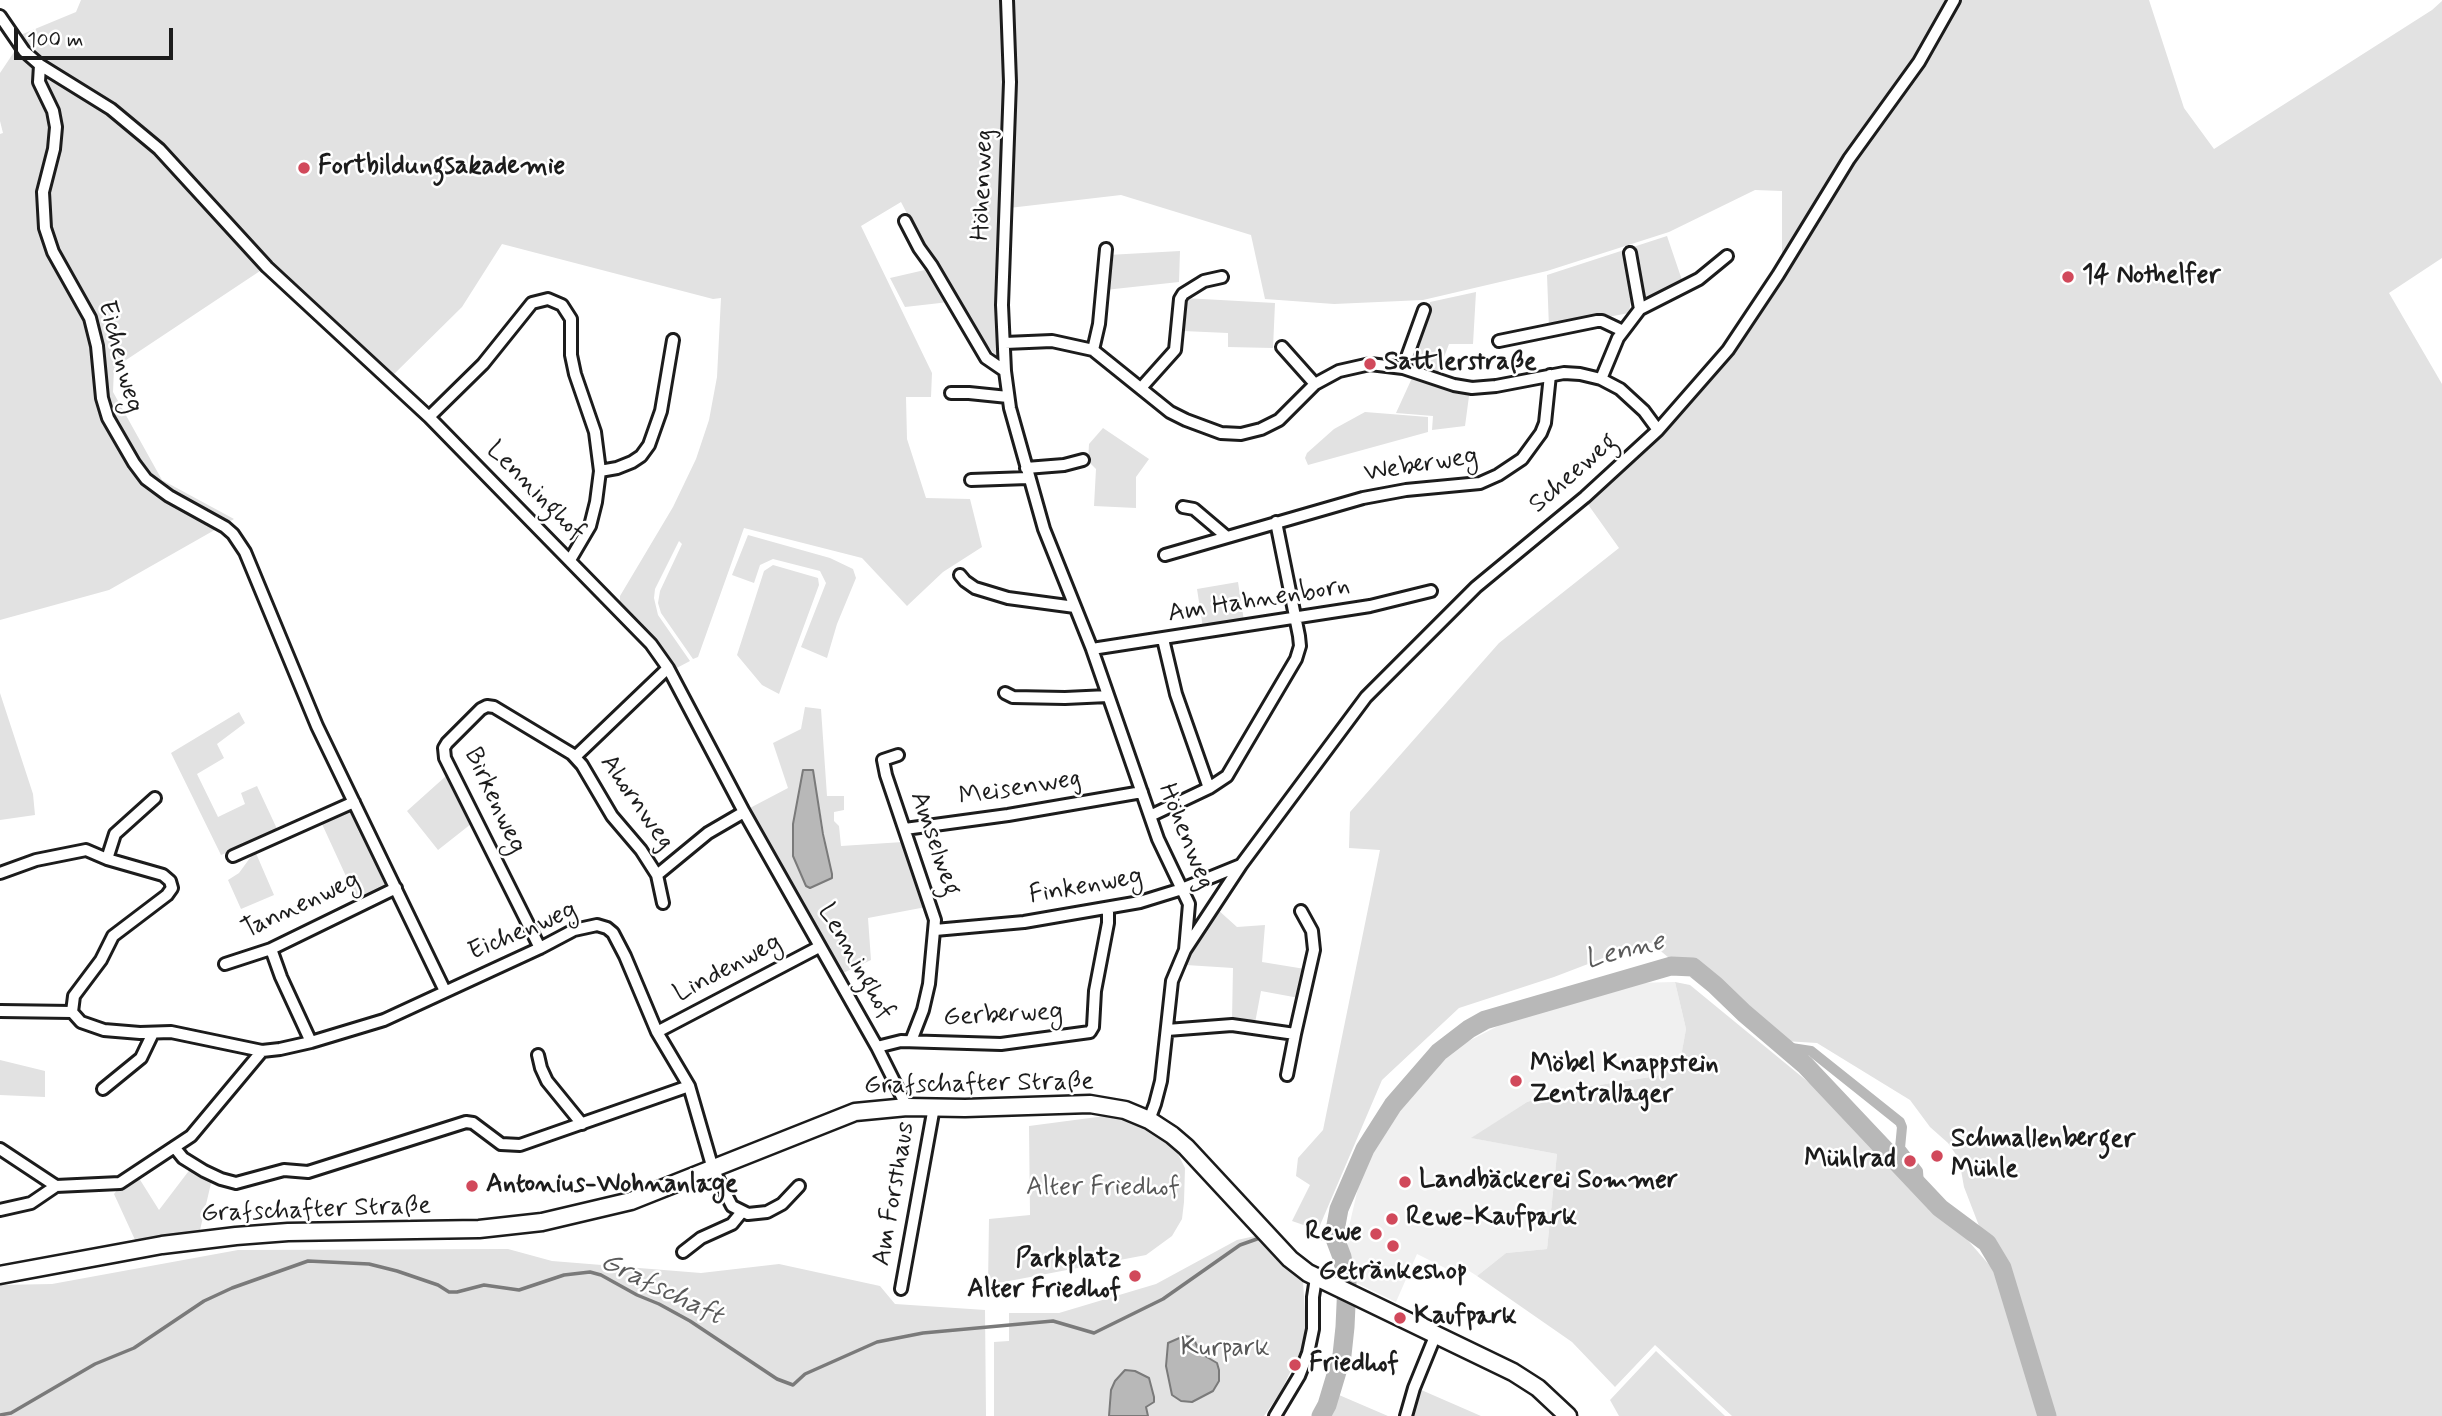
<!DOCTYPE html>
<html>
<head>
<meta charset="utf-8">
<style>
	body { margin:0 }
	#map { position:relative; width:2442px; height:1416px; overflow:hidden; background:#fff; font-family:Mynerve,sans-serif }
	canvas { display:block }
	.scale { position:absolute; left:14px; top:28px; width:159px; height:32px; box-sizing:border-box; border:4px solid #1c1c1c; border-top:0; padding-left:9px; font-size:21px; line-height:24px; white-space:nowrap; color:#1c1c1c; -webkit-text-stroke:5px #fff; paint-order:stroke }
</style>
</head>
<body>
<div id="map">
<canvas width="2442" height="1416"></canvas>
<div class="scale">100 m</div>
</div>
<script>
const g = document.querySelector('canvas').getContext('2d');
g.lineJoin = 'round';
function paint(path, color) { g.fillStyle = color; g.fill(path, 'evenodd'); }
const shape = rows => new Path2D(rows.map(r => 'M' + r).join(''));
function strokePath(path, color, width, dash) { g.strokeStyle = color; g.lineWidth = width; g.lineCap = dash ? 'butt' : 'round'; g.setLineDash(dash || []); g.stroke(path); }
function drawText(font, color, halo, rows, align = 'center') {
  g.font = font + ' Mynerve,sans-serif'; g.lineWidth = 5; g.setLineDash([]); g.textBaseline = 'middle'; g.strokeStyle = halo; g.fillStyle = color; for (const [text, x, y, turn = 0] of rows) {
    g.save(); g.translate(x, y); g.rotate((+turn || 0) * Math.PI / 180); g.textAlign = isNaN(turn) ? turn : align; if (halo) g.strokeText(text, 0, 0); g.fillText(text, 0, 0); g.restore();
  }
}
const built = shape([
	[1675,982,1686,1029,1680,1062,1657,1076,1560,1091,1527,1102,1472,1138,1557,1154,1547,1249,1506,1253,1477,1276,1460,1265,1451,1271,1417,1254,1396,1302,1346,1278,1348,1231,1361,1175,1375,1132,1417,1082,1455,1048,1500,1025,1551,1006,1635,983]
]);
const green = shape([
	[81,0,2149,0,2184,108,2214,149,2432,10,2442,1,2442,258,2389,293,2442,384,2442,1416,1732,1416,1655,1345,1615,1387,1572,1342,1477,1276,1506,1253,1547,1249,1557,1154,1471,1138,1527,1102,1560,1091,1657,1076,1680,1062,1686,1029,1675,982,1690,985,1885,1145,1998,1275,1964,1187,1959,1159,1948,1143,1930,1127,1910,1100,1817,1043,1768,1040,1651,943,1643,943,1554,977,1459,1008,1382,1080,1318,1230,1292,1221,1310,1185,1296,1176,1298,1158,1323,1130,1380,850,1349,848,1350,812,1499,643,1619,548,1587,503,1661,433,1695,391,1782,266,1782,191,1755,190,1669,232,1547,271,1423,300,1334,304,1265,299,1251,235,1121,195,1009,208,998,358,956,309,901,202,861,226,932,373,931,397,906,397,907,439,926,498,970,499,982,547,943,572,907,606,862,558,744,528,698,657,693,659,661,613,658,603,660,591,682,544,679,541,655,589,654,598,658,615,690,661,671,671,620,603,620,596,673,507,696,459,709,420,717,377,721,298,713,299,502,244,462,307,389,379,263,269,114,368,113,392,162,480,234,519,109,590,0,620,0,134,3,133,0,121,0,73,14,52,18,36,76,12],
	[1667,236,1683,283,1646,299,1632,293,1629,313,1549,328,1547,275],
	[1180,251,1179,282,1105,290,1108,255],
	[929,269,949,302,905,307,890,278],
	[1476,292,1473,344,1449,344,1438,373,1408,364,1430,302],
	[1184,298,1275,303,1273,348,1228,347,1228,333,1183,331],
	[1412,378,1469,396,1465,426,1432,430,1433,416,1396,413],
	[1365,412,1428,417,1428,432,1308,465,1305,458,1307,453,1334,429],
	[1103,428,1149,459,1136,477,1136,508,1094,506,1096,469,1088,461,1089,444],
	[748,535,830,558,853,569,856,578,837,624,827,658,801,647,826,583,820,571,773,559,760,565,754,583,732,575],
	[773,565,818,578,819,585,779,694,762,685,737,655,764,571],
	[1238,582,1244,621,1203,628,1197,589],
	[0,693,33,794,35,815,0,820],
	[805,707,821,709,827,796,844,796,844,810,834,812,834,821,839,826,841,846,903,842,926,907,868,918,871,960,843,973,748,809,788,788,773,743,801,729],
	[803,770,813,771,832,878],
	[239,712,245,723,217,744,224,758,197,774,218,817,245,804,241,793,257,786,278,831,221,855,171,753],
	[446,776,471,824,438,850,407,811],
	[353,810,385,886,356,898,322,824],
	[255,851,274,895,241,909,228,880,239,873],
	[1217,909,1237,927,1265,925,1262,962,1305,969,1299,998,1261,991,1255,1023,1232,1020,1233,968,1186,965,1186,955],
	[0,1060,45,1071,45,1097,0,1095],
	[1105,1116,1117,1117,1139,1124,1152,1131,1178,1154,1185,1168,1184,1202,1182,1219,1172,1236,1146,1255,988,1285,989,1219,1030,1215,1029,1126],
	[191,1168,212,1179,200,1230,136,1242,114,1194,121,1185,137,1175,159,1210],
	[1255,1236,1263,1241,1287,1269,1303,1282,1306,1327,1302,1348,1280,1393,1264,1416,994,1416,994,1342,1009,1341,1009,1313,1059,1313,1156,1284,1237,1240],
	[508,1249,552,1261,701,1273,779,1264,880,1286,895,1304,985,1310,986,1416,0,1416,0,1285,52,1284,238,1250],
	[1656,1351,1725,1416,1619,1416,1610,1400],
	[1419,1389,1481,1416,1406,1416],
	[1339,1395,1388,1416,1330,1416]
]);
const water = shape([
	[803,770,813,770,823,834,832,874,832,878,810,888,806,886,793,856,793,824,803,770],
	[1184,1336,1193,1337,1200,1353,1217,1363,1219,1370,1219,1381,1213,1391,1192,1402,1181,1401,1172,1395,1166,1366,1168,1343,1184,1336],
	[1125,1370,1135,1371,1149,1378,1154,1397,1154,1402,1146,1407,1148,1416,1109,1416,1111,1390,1115,1381,1125,1370]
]);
const stream = shape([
	[1323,1239,1334,1236],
	[0,1415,11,1413,95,1364,134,1348,204,1301,232,1288,308,1261,369,1264,397,1271,438,1285,449,1292,457,1292,484,1285,519,1290,564,1275,590,1272,601,1275,637,1295,659,1304,690,1321,777,1379,793,1385,805,1374,877,1342,923,1333,1053,1321,1094,1333,1163,1299,1240,1245,1257,1239]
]);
const canal = shape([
	[1785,1047,1811,1051,1900,1122,1902,1127,1900,1148,1918,1171,1919,1185]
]);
const river = shape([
	[1321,1416,1327,1405,1342,1355,1345,1327,1347,1283,1342,1257,1334,1236,1339,1209,1365,1149,1393,1105,1439,1052,1469,1029,1485,1020,1671,966,1693,967,1715,985,1744,1013,1805,1065,1940,1208,1987,1243,2002,1268,2047,1416]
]);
const street = shape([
	[1007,0,1010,82,1002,305,1005,371,1010,408,1044,529,1092,649,1158,839,1189,904,1185,950,1172,981,1161,1081,1155,1104,1149,1120],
	[0,16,24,51,40,65,111,109,159,149,267,267,429,417,651,644,668,668,744,812,877,1047,907,1107],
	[40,65,39,82,53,111,56,127,54,149,43,192,45,228,53,252,90,318,97,346,102,398,108,418,134,463,146,479,169,496,225,527,233,534,245,552,317,726,445,991],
	[905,221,919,248,932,266,986,358,1005,371],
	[1630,253,1640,309],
	[1499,341,1597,321,1602,321,1623,331],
	[1005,343,1052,341,1093,350,1170,412,1186,420,1221,433,1241,434,1261,429,1279,420,1315,384,1339,371,1370,364,1403,368,1454,385,1472,388,1496,386,1564,373,1580,374,1601,379,1620,389,1644,411,1658,430],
	[1282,347,1315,384],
	[1093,350,1099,324,1106,249],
	[1403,368,1424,310],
	[1601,379,1618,338,1640,309,1699,279,1727,256],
	[1141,388,1175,350,1180,299,1183,294,1204,281,1222,277],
	[951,393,969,393,1008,397],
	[429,417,483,364,532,303,548,299,562,305,571,319,571,355,575,374,595,432,600,471,596,502,590,526,570,560],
	[1026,468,1064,465,1083,460],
	[600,471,617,468,632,462,641,456,649,445,661,411,673,340],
	[971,480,1028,478],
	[1183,507,1194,509,1227,537],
	[1165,555,1363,498,1406,490,1480,483,1498,475,1522,459,1541,433,1545,423,1550,375],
	[960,575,965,581,975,588,1008,598,1075,607],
	[1163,639,1176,694,1209,788],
	[1092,649,1370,606,1431,591],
	[1005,693,1013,697,1065,698,1108,696],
	[898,755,883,760,886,775,935,920,929,984,923,1010,911,1041],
	[575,757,668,668],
	[1150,816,1209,788,1227,776,1296,659,1300,646,1299,636,1276,522],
	[905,829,1008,815,1142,792],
	[233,856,354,802],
	[107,859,115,834,155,798],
	[0,873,36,860,86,850,107,859,163,875,170,881,172,888,167,895,113,936,101,960,74,996,72,1012],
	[657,875,663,903],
	[935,930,1024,922,1140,902,1182,889,1241,865],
	[540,948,445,758,444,748,447,743,481,709,487,706,494,707,572,754,582,765,612,816,641,850,657,875,708,833,744,812],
	[271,949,281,977,311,1042],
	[1185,950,1241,865,1366,697,1476,587,1585,497,1658,430,1728,350,1778,275,1849,159,1919,62,1954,0],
	[225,964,271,949,396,888],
	[0,1011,72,1012,81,1022,104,1030,140,1033,171,1032,262,1051,280,1049,311,1042,384,1020,540,948,574,930,597,925,607,928,613,933,625,956,657,1032,689,1086,713,1169,732,1206,748,1214,767,1212,782,1204,799,1186],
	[1167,1030,1232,1025,1295,1034,1287,1075],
	[657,1032,819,947],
	[1295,1034,1314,950,1312,931,1301,911],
	[877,1047,901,1041,1001,1044,1090,1032,1093,1027,1095,991,1108,923,1108,908],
	[538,1055,541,1068,547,1081,582,1124],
	[103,1089,141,1058,153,1033],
	[175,1148,183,1158,204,1171,221,1179,236,1183,284,1170,308,1172,466,1122,473,1123,501,1144,520,1145,689,1086],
	[0,1149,56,1186,120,1183,191,1136,262,1051],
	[0,1210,31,1203,56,1186],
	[683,1252,701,1238,732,1224,741,1213],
	[901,1289,934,1107],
	[1275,1416,1299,1376,1308,1353,1313,1329,1313,1297,1316,1278],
	[1406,1416,1414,1388,1436,1334]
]);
const secondary = shape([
	[0,1275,162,1245,236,1236,288,1232,479,1229,542,1222,631,1201,855,1112,907,1107,965,1108,1090,1104,1125,1110,1149,1120,1172,1135,1186,1147,1290,1259,1308,1273,1513,1372,1538,1388,1568,1416]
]);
const markers = [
	[304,168,7,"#d1495b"],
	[2068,277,7,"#d1495b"],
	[1370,364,7,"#d1495b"],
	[1516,1081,7,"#d1495b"],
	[1937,1156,7,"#d1495b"],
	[1910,1161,7,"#d1495b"],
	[1405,1182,7,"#d1495b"],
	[472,1186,7,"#d1495b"],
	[1392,1219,7,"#d1495b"],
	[1376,1234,7,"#d1495b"],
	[1393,1246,7,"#d1495b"],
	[1135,1276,7,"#d1495b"],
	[1400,1318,7,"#d1495b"],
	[1295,1365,7,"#d1495b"]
];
const poiNames = [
	["Fortbildungsakademie",318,168],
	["14 Nothelfer",2082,277],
	["Sattlerstraße",1384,364],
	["Möbel Knappstein",1530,1066],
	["Zentrallager",1530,1096],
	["Schmallenberger",1951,1141],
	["Mühle",1951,1171],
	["Mühlrad",1896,1161,"right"],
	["Landbäckerei Sommer",1419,1182],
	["Antonius-Wohnanlage",486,1186],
	["Rewe-Kaufpark",1406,1219],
	["Rewe",1362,1234,"right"],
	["Parkplatz",1121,1261,"right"],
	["Alter Friedhof",1121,1291,"right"],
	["Getränkeshop",1393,1273,"center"],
	["Kaufpark",1414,1318],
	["Friedhof",1309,1365]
];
const streetNames = [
	["Höhenweg",984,185,-88],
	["Eichenweg",119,357,75],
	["Weberweg",1421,466,-9],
	["Scheeweg",1574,474,-41],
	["Lenninghof",535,492,45],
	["Am Hahnenborn",1259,601,-9],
	["Meisenweg",1020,789,-9],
	["Birkenweg",494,801,65],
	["Ahornweg",636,803,55],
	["Höhenweg",1185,837,68],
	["Amselweg",934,844,71],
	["Finkenweg",1086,887,-10],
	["Tannenweg",301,906,-25],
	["Eichenweg",523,932,-23],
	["Lenninghof",855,962,60],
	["Lindenweg",728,969,-28],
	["Gerberweg",1003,1016,-3],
	["Grafschafter Straße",979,1085,-1],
	["Am Forsthaus",895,1194,-80],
	["Grafschafter Straße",316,1211,-2]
];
const parkNames = [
	["Alter Friedhof",1103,1189],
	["Kurpark",1225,1350]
];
const waterNames = [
	["Lenne",1625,952,-14],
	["Grafschaft",661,1290,26]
];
paint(built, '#f0f0f0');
paint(green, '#e2e2e2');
paint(water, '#b8b8b8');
strokePath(water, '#7a7a7a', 2);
strokePath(stream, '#7a7a7a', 3.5);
strokePath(canal, '#b8b8b8', 10);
strokePath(river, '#b8b8b8', 19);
strokePath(street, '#1c1c1c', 16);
strokePath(secondary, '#1c1c1c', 21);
strokePath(street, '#fff', 10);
strokePath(secondary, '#fff', 16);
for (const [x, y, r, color] of markers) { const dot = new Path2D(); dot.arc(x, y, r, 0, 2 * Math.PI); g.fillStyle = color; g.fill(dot); strokePath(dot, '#fff', 2.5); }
drawText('bold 26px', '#1c1c1c', '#fff', poiNames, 'left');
drawText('26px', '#1c1c1c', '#fff', streetNames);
drawText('26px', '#575757', '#fff', parkNames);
drawText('italic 28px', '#5a5a5a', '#fff', waterNames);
</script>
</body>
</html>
